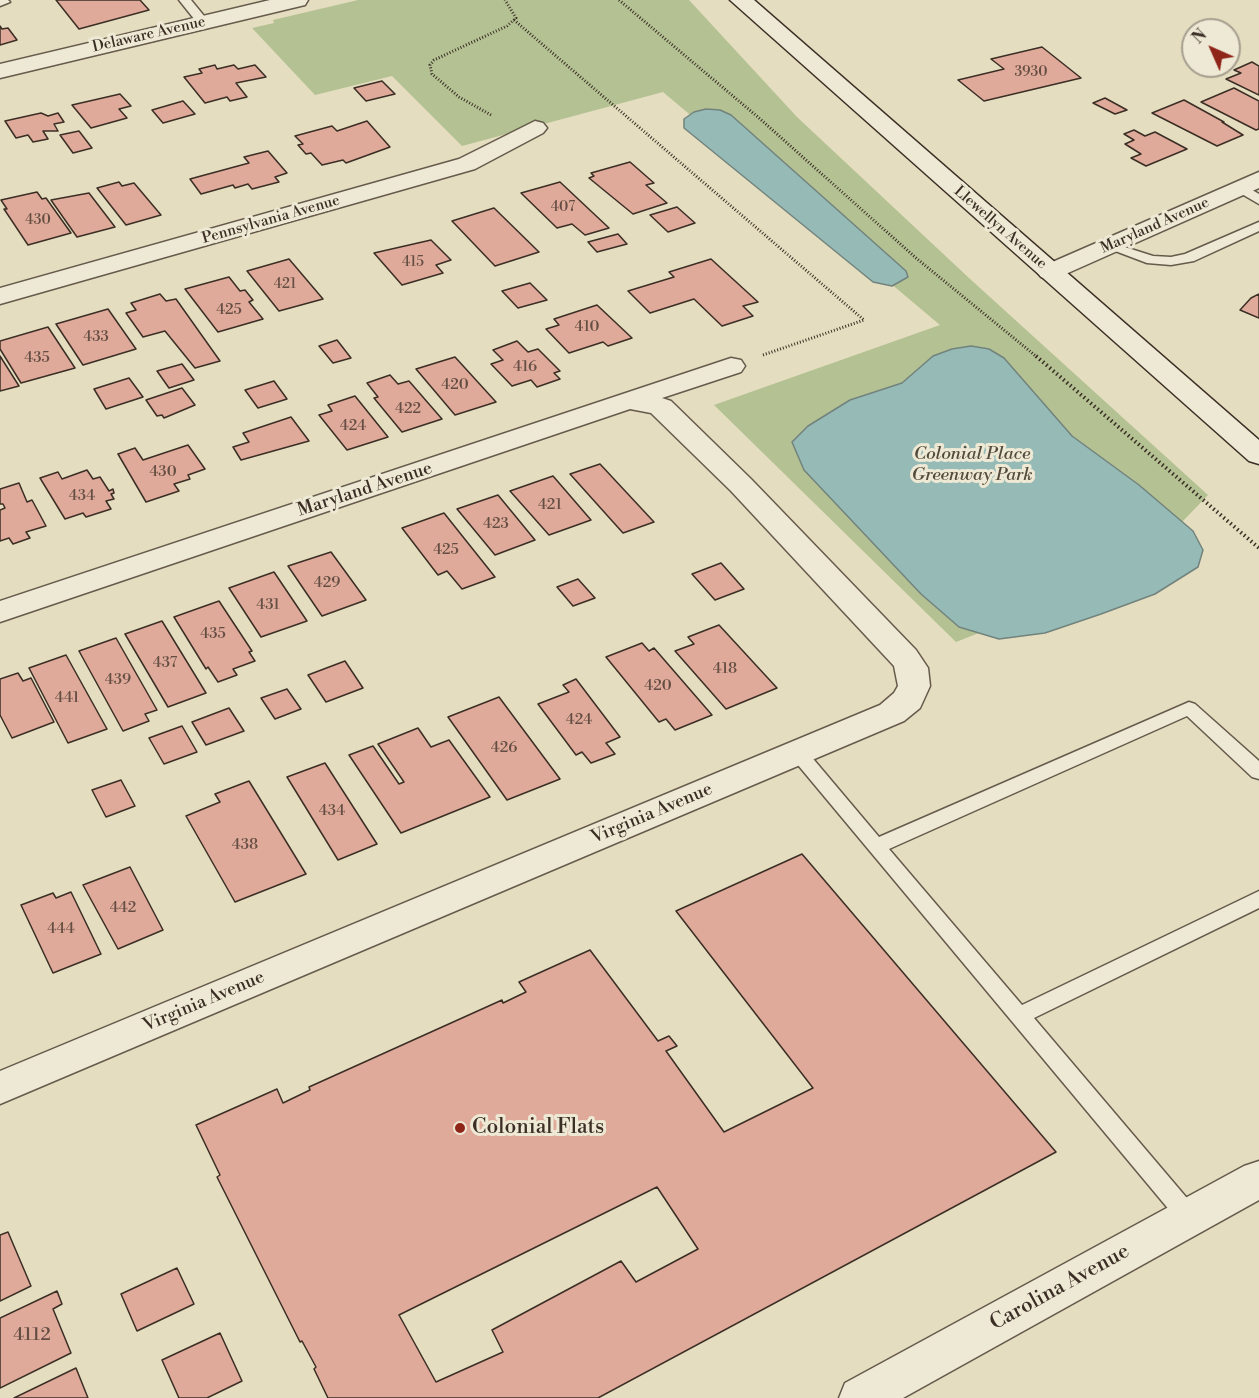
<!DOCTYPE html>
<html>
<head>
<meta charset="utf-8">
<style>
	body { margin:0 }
	#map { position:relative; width:1259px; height:1398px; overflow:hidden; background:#e5ddbf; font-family:"Libre Bodoni",serif }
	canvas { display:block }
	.north { position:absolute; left:1181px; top:18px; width:60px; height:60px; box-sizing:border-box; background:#eee9d5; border:2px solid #a69e8f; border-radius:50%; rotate:315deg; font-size:16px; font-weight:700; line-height:24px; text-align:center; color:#3b2e25 }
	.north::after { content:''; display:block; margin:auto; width:21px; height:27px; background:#8f2418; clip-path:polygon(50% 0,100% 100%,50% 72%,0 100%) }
</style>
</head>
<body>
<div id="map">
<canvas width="1259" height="1398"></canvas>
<div class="north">N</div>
</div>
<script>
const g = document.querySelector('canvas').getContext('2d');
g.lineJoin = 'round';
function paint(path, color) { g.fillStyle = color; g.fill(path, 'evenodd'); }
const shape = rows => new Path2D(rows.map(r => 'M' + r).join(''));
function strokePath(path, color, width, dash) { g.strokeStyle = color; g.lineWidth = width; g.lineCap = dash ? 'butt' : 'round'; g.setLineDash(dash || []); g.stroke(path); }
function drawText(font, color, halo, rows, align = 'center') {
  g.font = font + ' "Libre Bodoni",serif'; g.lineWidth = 6; g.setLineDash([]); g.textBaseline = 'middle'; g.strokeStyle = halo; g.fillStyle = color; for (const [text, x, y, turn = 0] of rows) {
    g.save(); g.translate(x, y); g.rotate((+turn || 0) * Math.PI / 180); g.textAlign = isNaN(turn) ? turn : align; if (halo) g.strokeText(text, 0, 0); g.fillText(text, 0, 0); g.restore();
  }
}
const green = shape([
	[358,0,689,0,797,117,969,278,1208,495,1134,572,956,642,714,405,940,325,663,92,462,146,392,76,315,95,252,28,274,23,273,20]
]);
const water = shape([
	[706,109,720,110,731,115,906,271,908,277,892,286,873,282,684,128,684,119,694,112,706,109],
	[971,346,989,349,1004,358,1072,436,1139,485,1193,531,1203,550,1198,567,1155,594,1101,614,1045,633,999,639,959,627,921,594,804,470,792,442,808,426,850,400,902,383,933,356,952,349,971,346]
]);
const building = shape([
	[56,0,140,0,149,10,79,29,56,0],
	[0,26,2,29,8,28,17,40,0,45,0,26],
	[1042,47,1081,78,984,101,958,80,1004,69,991,59,1042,47],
	[1252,62,1259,66,1259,95,1226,79,1241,73,1234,70,1252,62],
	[215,65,217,69,234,65,238,69,255,65,266,77,236,83,247,97,230,101,227,97,205,103,184,77,202,73,199,69,215,65],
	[382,81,395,94,366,101,354,88,382,81],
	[1234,88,1259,101,1259,129,1256,130,1201,102,1234,88],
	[120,94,131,106,119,109,127,118,91,128,72,105,120,94],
	[1105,98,1127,110,1115,114,1093,103,1105,98],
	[1184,100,1224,122,1222,122,1243,135,1217,146,1152,113,1184,100],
	[183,101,195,114,163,123,152,110,183,101],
	[41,113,48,116,58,113,64,122,54,124,58,131,43,131,48,139,33,142,28,135,16,138,5,121,41,113],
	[367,121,390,147,346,163,343,160,322,165,311,153,306,154,298,145,303,144,295,136,332,126,337,131,367,121],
	[1134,130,1145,136,1155,132,1187,149,1146,166,1131,158,1141,154,1125,144,1134,140,1124,134,1134,130],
	[79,131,92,148,73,153,60,135,79,131],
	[268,151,287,173,275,177,279,182,252,189,248,184,235,188,233,185,201,194,190,179,249,163,244,157,268,151],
	[630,162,654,183,646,185,667,203,633,214,589,178,594,176,591,173,630,162],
	[119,182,122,186,134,183,161,215,126,225,97,188,119,182],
	[560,182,609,228,585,235,572,224,557,228,521,193,560,182],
	[37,192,42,199,46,198,71,233,28,245,4,209,7,209,1,200,37,192],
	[89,193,115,227,77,237,51,200,89,193],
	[677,207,695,223,668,232,650,215,677,207],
	[494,208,539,252,495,266,452,221,494,208],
	[618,234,627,244,597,252,588,242,618,234],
	[431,240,451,260,436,265,443,273,402,285,374,253,431,240],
	[289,259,323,299,279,311,247,271,289,259],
	[711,259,758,302,743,306,753,316,722,326,694,299,650,313,628,291,674,277,669,272,711,259],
	[229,277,240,291,245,290,253,300,249,302,263,319,218,332,185,289,229,277],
	[530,283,547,300,518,308,502,291,530,283],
	[160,294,166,301,176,299,220,361,195,368,165,331,143,337,126,313,136,310,131,303,160,294],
	[1259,294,1259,318,1240,310,1251,298,1259,294],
	[597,305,632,338,608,346,603,342,569,353,546,329,559,325,554,319,597,305],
	[108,309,136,349,83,365,56,324,108,309],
	[48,327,75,368,21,383,0,349,0,341,48,327],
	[337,340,351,358,333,363,319,346,337,340],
	[517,341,528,352,538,349,560,371,554,373,560,379,537,387,531,380,512,386,491,364,503,360,493,350,517,341],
	[0,356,19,386,0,391,0,356],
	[455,357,496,402,455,415,416,369,455,357],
	[182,364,194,380,169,388,157,371,182,364],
	[390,375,398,384,409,381,442,419,402,432,374,398,378,397,367,383,390,375],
	[129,378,143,397,106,409,94,389,129,378],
	[274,381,287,399,258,408,245,390,274,381],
	[182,388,195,405,164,418,162,415,157,416,146,400,182,388],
	[355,396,388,437,347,450,319,415,332,411,328,405,355,396],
	[291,417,309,441,241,460,233,447,249,442,243,433,291,417],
	[188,445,205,469,188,475,190,479,174,484,179,491,146,502,118,454,135,448,143,460,188,445],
	[600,464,654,522,623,533,570,474,600,464],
	[87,470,93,479,100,477,109,491,113,489,114,493,111,494,114,499,106,501,111,509,86,517,83,513,65,519,40,478,58,472,62,479,87,470],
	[553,476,591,520,549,535,510,491,553,476],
	[19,483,27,502,32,500,46,526,26,532,30,538,13,544,9,538,0,541,0,510,5,508,3,504,0,504,0,489,19,483],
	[498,495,535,540,495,555,457,509,498,495],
	[444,513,495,577,462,589,447,571,438,575,402,528,444,513],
	[331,552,366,600,322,616,288,566,331,552],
	[721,563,744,589,715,600,692,574,721,563],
	[274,572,307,621,261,637,229,588,274,572],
	[578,579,595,598,573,606,557,587,578,579],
	[219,601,252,651,249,652,255,661,233,669,237,675,218,682,208,667,206,669,174,617,219,601],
	[162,621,206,693,168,707,125,634,162,621],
	[719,625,777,688,726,709,675,651,694,644,688,637,719,625],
	[116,638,157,710,145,714,149,721,123,731,79,651,116,638],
	[642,643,649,651,654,648,712,715,675,730,666,719,659,722,606,657,642,643],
	[66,655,107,729,68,743,29,668,66,655],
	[345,661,363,688,326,702,308,675,345,661],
	[18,673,23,681,31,678,54,722,12,738,0,715,0,679,18,673],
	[576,679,620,737,606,743,615,754,591,763,582,752,576,755,538,704,569,692,563,685,576,679],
	[287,689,301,709,275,719,261,698,287,689],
	[499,697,560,779,507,800,448,717,499,697],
	[229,708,244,731,206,745,192,722,229,708],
	[182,726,197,752,164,764,149,738,182,726],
	[418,728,431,747,449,740,490,797,401,833,349,755,373,746,399,784,404,782,378,744,418,728],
	[325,763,377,844,338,860,287,777,325,763],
	[121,780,135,806,106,817,92,790,121,780],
	[249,781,306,874,235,902,186,816,220,802,215,794,249,781],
	[802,854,1056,1152,598,1398,328,1398,314,1369,316,1367,302,1341,300,1342,217,1177,220,1175,196,1125,277,1089,283,1103,310,1090,309,1087,502,1000,503,1003,526,992,519,982,590,950,658,1041,669,1036,677,1046,666,1051,724,1132,813,1088,676,911,802,854],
	[657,1187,698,1249,636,1282,621,1261,492,1330,503,1352,436,1382,399,1315,657,1187],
	[130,867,163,930,118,949,83,885,130,867],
	[71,892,101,954,53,973,21,905,53,893,56,898,71,892],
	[8,1232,31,1286,0,1301,0,1235,8,1232],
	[177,1268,194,1304,137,1331,121,1294,177,1268],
	[57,1291,62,1304,53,1309,71,1353,0,1388,0,1318,57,1291],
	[220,1333,242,1381,207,1398,179,1398,162,1360,220,1333],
	[76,1368,88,1398,14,1398,76,1368]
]);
const pathFar1 = shape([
	[619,0,759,118,916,258,1037,357],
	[514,20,864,320],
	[491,115,459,97,432,74,430,65,434,60,507,26,516,18,505,0],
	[763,355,864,320]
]);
const path = shape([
	[1036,356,1259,548]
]);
const lane = shape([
	[0,0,8,0,10,2,0,6,0,0],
	[179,0,191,0,209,22,207,25,199,25,179,0],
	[1240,183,1259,194,1259,204,1235,190,1235,184,1240,183],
	[1259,222,1259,231,1194,261,1171,265,1147,263,1102,246,1109,242,1153,256,1171,257,1185,254,1259,222],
	[1189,702,1195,704,1259,761,1259,779,1252,777,1187,716,889,849,1022,1005,1259,891,1259,908,1034,1018,1197,1210,1200,1217,1197,1224,1189,1227,1181,1224,788,753,790,748,804,748,879,837,1189,702]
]);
const street = shape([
	[270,0,308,0,305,5,0,78,0,64,270,0],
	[535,121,543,123,547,128,543,133,475,169,0,304,0,288,459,159,535,121],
	[1259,172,1259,188,1059,277,1050,280,1041,277,1037,272,1041,267,1259,172],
	[731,358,741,360,745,366,741,372,662,398,671,401,751,479,916,650,928,668,930,686,920,708,904,721,0,1104,0,1071,880,705,894,693,898,686,894,666,731,491,651,413,630,409,0,622,0,601,731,358],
	[1259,1161,1259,1200,903,1398,839,1398,845,1383,1244,1166,1259,1161]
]);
const secondary = shape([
	[730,0,754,0,1259,440,1259,464,1249,461,730,0]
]);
const markers = [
	[460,1128,6,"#8f2418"]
];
const farNumbernames = [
	["3930",1031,73],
	["407",563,208],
	["430",38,221],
	["415",413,263],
	["421",285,285]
];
const farStreetnames = [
	["Delaware Avenue",149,35,-13],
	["Pennsylvania Avenue",271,220,-16],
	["Maryland Avenue",1155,226,-24],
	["Llewellyn Avenue",1000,228,41]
];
const numberNames = [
	["425",229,310],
	["410",587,327],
	["433",96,337],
	["435",37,358],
	["416",525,367],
	["420",455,385],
	["422",408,409],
	["424",353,426],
	["430",163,472],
	["434",82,496],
	["421",550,505],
	["423",496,524],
	["425",446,550],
	["429",327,583],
	["431",268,605],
	["435",213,634],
	["437",165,663],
	["418",725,669],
	["439",118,680],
	["420",658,686],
	["441",67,698],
	["424",579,720],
	["426",504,748],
	["434",332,811],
	["438",245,845],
	["442",123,908],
	["444",61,929]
];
const parkNames = [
	["Colonial Place",972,455],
	["Greenway Park",972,476]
];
const streetNames = [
	["Maryland Avenue",365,490,-18],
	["Virginia Avenue",652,814,-23],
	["Virginia Avenue",204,1002,-23]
];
const nearNumbernames = [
	["4112",32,1336]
];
const nearPoinames = [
	["Colonial Flats",472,1128]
];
const nearStreetnames = [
	["Carolina Avenue",1060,1288,-29]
];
paint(green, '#b3c193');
paint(water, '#96bbb7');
strokePath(water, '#72837d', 1.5);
paint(building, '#dfaa9a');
strokePath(building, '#3b2e25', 1.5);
strokePath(lane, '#665a4c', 3);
strokePath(street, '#665a4c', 3);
strokePath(secondary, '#3b2e25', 3);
strokePath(pathFar1, '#3b2e25', 3, [1, 2]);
strokePath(path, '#3b2e25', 4, [1.5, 3]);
paint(lane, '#eee9d5');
paint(street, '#eee9d5');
paint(secondary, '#eee9d5');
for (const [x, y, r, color] of markers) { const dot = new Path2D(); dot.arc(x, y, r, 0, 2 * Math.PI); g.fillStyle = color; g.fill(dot); strokePath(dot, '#eee9d5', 2); }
drawText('14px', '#644d42', null, farNumbernames);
drawText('15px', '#3b2e25', '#eee9d5', farStreetnames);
drawText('15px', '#644d42', null, numberNames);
drawText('italic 18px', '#534b3b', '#eee9d5', parkNames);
drawText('18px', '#3b2e25', '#eee9d5', streetNames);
drawText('18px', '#644d42', null, nearNumbernames);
drawText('21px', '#3b2e25', '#eee9d5', nearPoinames, 'left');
drawText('21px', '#3b2e25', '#eee9d5', nearStreetnames);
</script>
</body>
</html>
